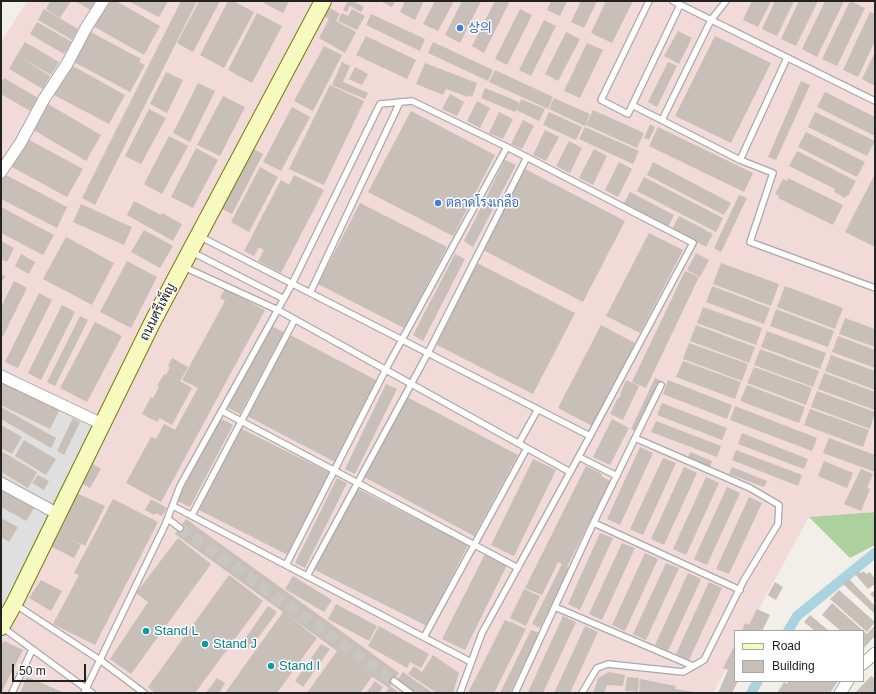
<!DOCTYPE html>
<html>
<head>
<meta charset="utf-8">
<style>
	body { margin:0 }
	#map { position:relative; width:876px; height:694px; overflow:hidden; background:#f2efe9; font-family:Arial,sans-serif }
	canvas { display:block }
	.frame { position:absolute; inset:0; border:2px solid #222; pointer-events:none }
	.legend { position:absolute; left:734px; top:630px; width:130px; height:52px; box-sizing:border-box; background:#fff; border:1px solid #a7a7a7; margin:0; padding:5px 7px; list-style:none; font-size:12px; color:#222 }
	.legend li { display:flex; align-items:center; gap:8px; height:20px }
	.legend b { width:20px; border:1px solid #a7a7a7 }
	.scale { position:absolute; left:12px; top:664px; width:74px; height:18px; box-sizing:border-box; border:2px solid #222; border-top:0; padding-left:5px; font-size:12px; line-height:14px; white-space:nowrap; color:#222; -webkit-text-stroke:3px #fff; paint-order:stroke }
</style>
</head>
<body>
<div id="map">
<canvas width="876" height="694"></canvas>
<div class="frame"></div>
<ul class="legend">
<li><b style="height:5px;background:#f7fabf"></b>Road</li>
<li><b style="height:11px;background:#c7bfb8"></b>Building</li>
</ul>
<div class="scale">50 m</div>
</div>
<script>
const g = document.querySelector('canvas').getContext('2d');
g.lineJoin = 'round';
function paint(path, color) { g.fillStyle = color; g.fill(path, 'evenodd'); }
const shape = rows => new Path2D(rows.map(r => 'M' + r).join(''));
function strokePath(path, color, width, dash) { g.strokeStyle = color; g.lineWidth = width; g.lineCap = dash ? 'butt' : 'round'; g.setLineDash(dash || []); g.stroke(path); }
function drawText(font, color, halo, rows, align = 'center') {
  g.font = font + ' Arial,"Noto Sans KR",Sarabun,sans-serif'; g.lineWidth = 3; g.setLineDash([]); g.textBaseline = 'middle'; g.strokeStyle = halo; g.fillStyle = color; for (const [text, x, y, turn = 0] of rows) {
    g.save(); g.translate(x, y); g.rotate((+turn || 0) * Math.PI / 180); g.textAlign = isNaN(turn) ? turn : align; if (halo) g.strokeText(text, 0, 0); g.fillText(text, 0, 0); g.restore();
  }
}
const residential = shape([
	[1,364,109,434,1,647]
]);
const commercial = shape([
	[27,1,875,1,875,512,809,517,747,631,735,631,735,653,713,693,637,689,634,693,1,693,1,647,109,434,1,364,1,42]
]);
const forest = shape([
	[875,512,875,545,850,558,809,517]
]);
const canal = shape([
	[788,631,797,616,875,553],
	[751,693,758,681]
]);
const building = shape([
	[50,1,71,1,60,18,46,9],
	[75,1,98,1,92,11],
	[108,1,116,1,160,26,144,55,93,26],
	[128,1,168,1,159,17],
	[181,1,197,1,95,205,82,198],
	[199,1,220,1,193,52,177,43],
	[228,1,233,1,254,12,224,68,200,55],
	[265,1,289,1,283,13,264,3],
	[348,1,353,1,364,7,361,12,350,6,347,12,343,10],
	[380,1,395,1,392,7],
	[405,1,424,1,415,20,400,12],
	[435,1,454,1,438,31,423,24],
	[462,1,481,1,460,43,445,35],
	[495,1,506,1,509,3,484,53,472,46],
	[551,1,567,1,560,16,547,10],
	[581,1,597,1,584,28,571,22],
	[606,1,633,1,612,43,591,33],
	[752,1,771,1,758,27,743,20],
	[775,1,794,1,777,36,762,29],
	[799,1,818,1,796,46,781,39],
	[825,1,844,1,817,57,802,49],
	[850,1,865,8,837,66,822,59],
	[327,6,340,14,336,21,356,32,345,53,319,38,329,19,322,15],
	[44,9,78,29,72,40,38,20],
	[352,9,365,16,357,30,338,21,342,13,348,16],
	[520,9,532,15,507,65,495,59],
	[870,12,875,14,875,41,858,77,843,70],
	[257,13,282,26,252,83,228,70],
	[371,14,425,39,420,51,366,25],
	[544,20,556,26,531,76,519,70],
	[37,22,72,42,64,54,30,34],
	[89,31,141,59,139,62,145,65,130,92,72,61],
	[678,31,692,38,679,64,664,56],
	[566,32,580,39,558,81,545,74],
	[366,36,416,60,407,79,356,55],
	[715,36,771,63,731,143,675,116],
	[25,42,59,62,51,75,17,55],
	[433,42,493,70,488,81,428,53],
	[587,43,603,50,580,98,564,91],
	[324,46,342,55,313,111,294,101],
	[875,52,875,86,862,79],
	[17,55,50,76,43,89,9,69],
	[342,62,350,66,343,82,368,93,365,99,332,85],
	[668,62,677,66,657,107,648,102],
	[425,63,477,83,472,97,468,95,468,97,446,89,443,95,416,84],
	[71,65,125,95,109,124,54,95],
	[355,67,368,74,362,85,349,79],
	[495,70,553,97,548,109,489,82],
	[166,72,183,80,167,113,150,104],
	[4,78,38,98,30,111,1,94,1,83],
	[801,81,810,85,776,160,768,157],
	[198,83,215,91,190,142,173,133],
	[330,85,364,101,324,185,289,169],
	[485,88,519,102,517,109,521,99,545,109,539,121,516,110,515,112,481,98],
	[825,92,875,117,875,136,817,107],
	[450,94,464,102,457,116,442,109],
	[223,96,245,107,220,156,197,145],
	[554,98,590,114,585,126,549,109],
	[477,101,490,108,480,128,467,121],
	[48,104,101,135,86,161,32,129],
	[292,107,310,117,281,171,263,162],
	[149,109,166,118,141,164,125,156],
	[593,110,644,133,637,148,586,125],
	[411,111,495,155,453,236,368,192],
	[499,112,513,119,503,139,489,133],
	[549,112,582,127,576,140,543,125],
	[815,112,875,141,867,156,808,127],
	[523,120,534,126,522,149,511,144],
	[650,124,655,127,649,140,644,138],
	[585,127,639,151,633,164,579,139],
	[658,127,753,173,744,192,649,146],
	[545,130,559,137,546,161,533,155],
	[806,132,865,162,857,177,798,147],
	[169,136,188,146,162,194,144,184],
	[26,138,83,169,67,197,10,166],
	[569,141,582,148,570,173,556,166],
	[196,148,218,160,193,208,171,197],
	[252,148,263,154,232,214,220,208],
	[594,149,607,156,593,185,579,178],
	[797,151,856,181,848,196,847,195,845,198,834,192,835,189,789,166],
	[505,160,516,165,473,247,464,241],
	[619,162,632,169,618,197,605,190],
	[653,162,731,203,724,215,647,175],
	[260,167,278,177,249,232,231,222],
	[525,169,625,221,583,302,483,250],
	[4,174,67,207,57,228,1,199,1,180],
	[875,174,875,247,845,232],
	[294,175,324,190,281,273,258,261,264,250,259,247,254,256,244,251,281,180,289,185],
	[644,177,723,218,716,232,637,191],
	[788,178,843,205,833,225,778,198,779,196,775,194,783,179,787,181],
	[630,192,674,215,668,227,623,205],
	[739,195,747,198,721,252,714,248],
	[134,201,161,215,162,213,182,224,173,241,127,215],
	[360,203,447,247,404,328,318,284],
	[81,204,132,227,124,245,73,222],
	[1,207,54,235,43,255,1,233],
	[679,216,713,234,706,247,672,229],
	[144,230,173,246,160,268,131,252],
	[649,233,683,250,640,333,606,316],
	[66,237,114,263,92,305,43,279],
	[1,241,14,248,7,262,1,259],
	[696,253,709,260,700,277,687,270],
	[21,254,35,262,29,274,15,266],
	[455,254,465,259,423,341,413,335],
	[127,261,157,277,131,328,100,312],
	[477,263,575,313,533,394,435,344],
	[721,263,779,284,771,306,713,284],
	[685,271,699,277,646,388,632,382],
	[1,274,5,276,1,283],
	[14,281,27,288,1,340,1,307],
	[712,286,770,308,764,324,706,302],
	[785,286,843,308,835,329,777,307],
	[225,289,265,310,161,502,126,483,151,437,156,439,164,424,175,430,198,388,182,380,225,301,220,298],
	[39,293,52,300,18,368,5,362],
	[62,305,75,312,41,380,28,373],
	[703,307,762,328,756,345,697,323],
	[776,309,834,331,828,347,770,326],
	[80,316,88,320,55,386,47,382],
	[845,318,875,329,875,347,839,334],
	[95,322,122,336,87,402,60,388],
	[601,325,635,343,592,426,558,408],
	[696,325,755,347,749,363,690,341],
	[271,326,284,332,240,414,228,408],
	[767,331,826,353,820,369,761,347],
	[290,335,378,381,335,462,247,416],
	[838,336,875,350,875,368,832,352],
	[689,343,748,364,742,381,683,359],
	[760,349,819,371,813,387,754,365],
	[831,355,875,371,875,390,825,371],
	[172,358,188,367,180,381,192,388,172,425,160,418,157,422,142,414,151,397,153,398,159,387,157,386,164,374,166,375,170,367,168,366],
	[683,361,741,382,735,399,676,377],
	[754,367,812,388,806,405,747,383],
	[824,373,875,392,875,410,818,389],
	[655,378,661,381,637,432,631,429],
	[1,380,60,409,50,429,1,405],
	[626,380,639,386,623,420,610,414,618,398,619,398,621,394,620,394],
	[668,380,732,405,727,419,663,394],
	[386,384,397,389,355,474,345,469],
	[747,385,805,407,799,423,740,401],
	[817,391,875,412,870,429,811,407],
	[407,397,518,455,474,536,364,477],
	[662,403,727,428,722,440,657,415],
	[735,406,817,438,812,451,730,420],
	[1,407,56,438,51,448,1,419],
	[810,409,869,430,863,447,804,425],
	[73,418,80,422,64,455,57,451],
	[220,418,233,425,190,507,177,501],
	[612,419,629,428,610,465,593,457],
	[656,421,721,446,717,457,651,432],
	[1,425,22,437,12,454,1,448],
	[240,428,330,473,288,555,199,510],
	[742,433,808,459,804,469,738,444],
	[829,438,875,455,875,472,823,453],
	[24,440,56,459,46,475,15,456],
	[640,447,653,453,620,525,607,519],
	[736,450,802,475,798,486,732,460],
	[1,451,37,472,28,488,1,472],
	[690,452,712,461,710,467,688,458],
	[663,458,676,463,643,535,630,529],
	[533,459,556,470,514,556,491,545],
	[824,461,853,473,847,488,818,476],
	[93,464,101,469,90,488,83,484],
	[586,466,602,474,601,476,610,481,567,567,570,568,540,628,532,624,562,564,558,562,542,595,525,588],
	[684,467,697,473,664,545,651,539],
	[732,467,767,481,764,487,729,474],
	[861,469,873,474,867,488,870,489,861,511,844,504],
	[38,475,49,481,44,490,32,483],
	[706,477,719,483,686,555,673,549],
	[337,478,347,483,305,568,295,563],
	[727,487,740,493,707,565,694,559],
	[1,488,34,508,26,521,1,507],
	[356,488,468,545,427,626,315,570],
	[76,493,105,506,85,546,68,538,81,545,74,558,52,547,67,517,66,516],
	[749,497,762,503,729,574,716,569],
	[113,499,158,522,95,645,53,624,79,575,74,573],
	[151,499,167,508,162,516,156,513,154,515,145,510],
	[1,518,18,527,9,542,1,537],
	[186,519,399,673,390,686,399,693,385,693,389,688,368,674,372,677,360,693,307,693,337,651,285,613,317,638,277,693,225,693,283,612,175,534],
	[600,533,613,538,580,610,568,604],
	[178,538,211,564,131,674,110,659,148,602,136,593],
	[622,543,635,548,602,620,589,614],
	[645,553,658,559,625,631,612,625],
	[485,554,507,565,465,650,442,639],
	[666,563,679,568,646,640,633,634],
	[858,571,861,573,864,571,866,574,870,572,875,579,875,584,868,589,855,574],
	[688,573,701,579,668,651,655,645],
	[229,575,263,601,195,693,155,693,148,687],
	[293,576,332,600,324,612,285,589],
	[849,579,875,606,875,614,843,584],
	[41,580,62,591,51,611,29,598],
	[709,582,722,588,689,660,676,654],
	[775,582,783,587,776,600,768,595],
	[524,589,540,596,526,626,510,618],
	[839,590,875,622,867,632,830,599],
	[875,590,875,599,870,594],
	[832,603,867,634,875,625,875,636,863,649,863,631,841,631,822,615],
	[336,604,377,626,369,641,328,619],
	[268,606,277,612,250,649,242,643],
	[757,609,770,615,762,631,742,631,745,623,749,625],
	[810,615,829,631,815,631,804,622],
	[563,616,576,622,543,693,531,693,528,692],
	[505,620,511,623,511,622,526,629,494,693,468,693],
	[379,626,429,654,421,668,410,662,407,668,368,646],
	[585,626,598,632,570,693,554,693],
	[531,630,539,633,510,693,500,693],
	[4,641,23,650,1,693,1,646],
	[321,644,330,649,303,687,295,681],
	[735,645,735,681,738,681,732,693,718,693,728,670,723,668],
	[433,655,459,673,453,693,437,693,408,674,414,666,422,672],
	[403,672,433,693,416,693,397,680],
	[609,672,625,675,623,686,607,685,604,693,593,693,598,678],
	[871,676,875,679,875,693,855,693],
	[27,677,65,693,20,693],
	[627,677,639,678,638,692,625,691],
	[217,678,225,683,219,693,206,693],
	[640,679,676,686,675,689,701,693,639,693],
	[375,681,383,687,379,693,366,693],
	[789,681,838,681,830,693,777,693,784,682,787,684]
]);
const streetTunnel = shape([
	[180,528,394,681]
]);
const lane = shape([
	[649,1,601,100,628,114,680,5],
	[673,1,875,101],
	[632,105,740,160,787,58],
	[662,120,711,20,726,1],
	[740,160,773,173,750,242,875,288],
	[199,236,590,436],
	[192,252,284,299],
	[184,267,278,310,570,472],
	[310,293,400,102],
	[222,411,518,568],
	[519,443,538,409],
	[579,457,617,476],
	[173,506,471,662],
	[192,515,295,319],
	[168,519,180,528],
	[594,523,740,590],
	[286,565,386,369,507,147],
	[307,576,428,353,527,157],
	[16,605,100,660,144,693],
	[555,607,693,666],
	[2,627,92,693],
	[424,637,527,448],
	[394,681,410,693],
	[12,693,32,650],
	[84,693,165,525,180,486,292,284,380,104,412,101,507,147,693,243,590,436,482,633,460,693],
	[515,693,592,526,661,385],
	[582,693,597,668,608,664,683,672,704,660,744,580,778,524,779,505,750,488,635,438]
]);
const street = shape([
	[1,172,21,142,44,99,67,64,86,28,103,1],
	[1,376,102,424],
	[1,483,58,514],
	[863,664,875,653],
	[840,693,848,681]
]);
const secondary = shape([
	[1,627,14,604,153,321,323,1]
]);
const markers = [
	[460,28,4,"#3f7fe0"],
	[438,203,4,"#3f7fe0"],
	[146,631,4,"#0f9aa8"],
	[205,644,4,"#0f9aa8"],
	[271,666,4,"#0f9aa8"]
];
const shopNames = [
	["상의",468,28],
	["ตลาดโรงเกลือ",446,203]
];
const streetNames = [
	["ถนนศรีเพ็ญ",158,312,-63]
];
const cultureNames = [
	["Stand L",154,631],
	["Stand J",213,644],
	["Stand I",279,666]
];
paint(residential, '#e0dfdf');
paint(commercial, '#f2dad9');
paint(forest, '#add19e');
strokePath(canal, '#aad3df', 10);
paint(building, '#c7bfb8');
strokePath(streetTunnel, '#c8c6c1', 11, [11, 5.5]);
strokePath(lane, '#a9a9a9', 8);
strokePath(street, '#a9a9a9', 13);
strokePath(secondary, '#707d05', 18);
strokePath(lane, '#fff', 5.5);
strokePath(street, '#fff', 11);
strokePath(secondary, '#f7fabf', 16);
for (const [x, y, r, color] of markers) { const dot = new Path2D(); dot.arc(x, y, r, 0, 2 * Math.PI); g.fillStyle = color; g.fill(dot); strokePath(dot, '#fff', 1.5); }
drawText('13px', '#366cbe', '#fff', shopNames, 'left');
drawText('13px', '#222', '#fff', streetNames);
drawText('13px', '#0d838f', '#fff', cultureNames, 'left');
</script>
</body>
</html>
